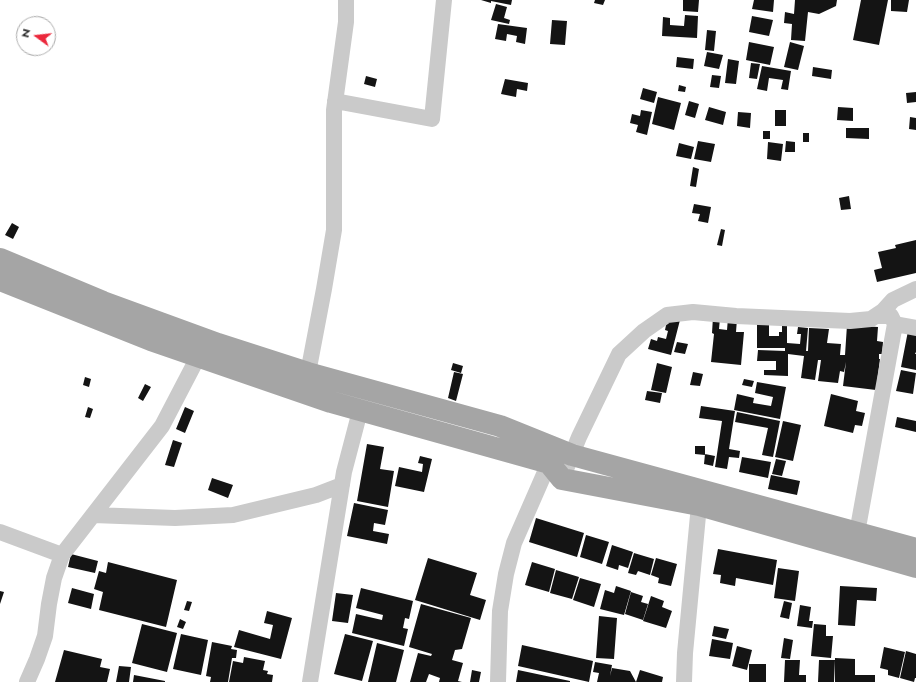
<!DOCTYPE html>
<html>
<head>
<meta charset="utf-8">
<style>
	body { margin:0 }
	#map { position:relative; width:916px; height:682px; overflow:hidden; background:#fff; font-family:Jost,sans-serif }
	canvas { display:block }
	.north { position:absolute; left:16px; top:16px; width:40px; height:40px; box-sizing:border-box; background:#fff; border:1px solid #ababab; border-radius:50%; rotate:285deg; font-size:11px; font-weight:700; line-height:16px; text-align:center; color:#2d2d2d }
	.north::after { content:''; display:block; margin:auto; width:14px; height:18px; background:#eb283c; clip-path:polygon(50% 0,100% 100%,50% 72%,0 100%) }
</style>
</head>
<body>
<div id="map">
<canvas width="916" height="682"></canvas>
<div class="north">N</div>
</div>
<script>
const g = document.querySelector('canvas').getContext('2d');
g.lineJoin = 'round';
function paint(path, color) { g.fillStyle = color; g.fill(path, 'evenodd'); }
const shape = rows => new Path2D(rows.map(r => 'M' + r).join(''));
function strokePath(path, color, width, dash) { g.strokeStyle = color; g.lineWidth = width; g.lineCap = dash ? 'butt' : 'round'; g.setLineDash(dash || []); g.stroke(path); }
const building = shape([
	[481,0,512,0,511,5,491,1,491,3],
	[595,0,605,0,603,5,594,3],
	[683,0,699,0,698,12,683,11],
	[754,0,774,0,773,12,752,9],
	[795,0,837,0,836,6,819,14,808,12,805,41,791,40,792,24,784,23,785,12,794,14],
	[861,0,888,0,879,45,853,40],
	[891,0,909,0,907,12,891,11],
	[496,4,507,7,504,18,510,20,509,24,491,20],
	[685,15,698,16,697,38,662,36,663,17,670,18,670,25,684,26],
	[752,16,773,20,769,36,749,32],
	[552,20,567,21,565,45,550,44],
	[498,24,527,28,525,44,516,42,517,36,507,34,506,41,495,39],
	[707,30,716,31,714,51,705,50],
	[749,42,774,47,770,65,746,60],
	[790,42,804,46,798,70,784,67],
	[707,52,723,55,719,69,704,66],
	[677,57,694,59,693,69,676,67],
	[728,59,739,61,736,84,725,83],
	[751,63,760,64,757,79,749,78],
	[762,66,791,71,788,90,781,89,783,80,769,78,767,91,757,89],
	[813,67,832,70,831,79,812,76],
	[712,75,721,76,719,88,710,87],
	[366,76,377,79,375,87,364,84],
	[505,79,528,83,527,91,517,89,516,97,501,94],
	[679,85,686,87,685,92,678,91],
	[643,88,657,92,654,103,640,99],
	[916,92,916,102,907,103,906,93],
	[658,97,681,103,674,130,652,124],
	[689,101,699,104,695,118,685,115],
	[709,107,726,112,723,125,705,120],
	[838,107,853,108,853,121,837,120],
	[641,110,652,112,647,135,636,132,638,125,630,123,632,114,640,116],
	[775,110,786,110,786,126,775,126],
	[738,112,751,113,750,128,737,126],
	[910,117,916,118,916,130,909,129],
	[846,128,869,128,869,139,846,138],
	[763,131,770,131,770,139,763,139],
	[803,133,809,133,809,142,803,142],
	[698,141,715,144,711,162,694,159],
	[786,141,795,142,795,152,785,152],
	[768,142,783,144,781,161,767,159],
	[679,143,694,147,691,159,676,156],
	[693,167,699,169,696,187,690,186],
	[849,196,851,209,841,210,839,198],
	[694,204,711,207,708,223,698,221,700,214,692,213],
	[12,223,19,227,13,239,5,235],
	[721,229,725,230,722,246,717,245],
	[916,240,916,273,877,282,874,270,882,268,878,252,896,248,895,245],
	[668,316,680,320,671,355,648,349,651,339,657,341,658,337,666,339,668,331,665,330],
	[757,316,769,322,769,336,779,336,779,332,782,332,782,322,787,322,787,343,800,344,801,334,797,334,798,327,808,328,806,351,808,351,809,328,829,329,827,343,841,344,840,355,845,355,847,325,878,327,877,341,883,342,882,354,879,354,879,359,880,359,876,390,843,386,846,362,844,372,840,371,838,383,818,381,821,360,818,360,815,380,801,378,804,356,788,354,788,376,764,375,764,370,776,370,776,361,757,361,758,350,785,351,785,348,757,348],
	[713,317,720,318,719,329,727,330,728,318,737,319,736,332,744,332,741,365,711,362,714,334,712,333],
	[908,331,916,333,916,352,915,354,916,354,916,370,901,367],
	[677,342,688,344,685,354,674,352],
	[453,363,463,366,461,373,451,370],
	[657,363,672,367,666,393,651,390],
	[901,370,916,373,913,394,896,391],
	[454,372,463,374,456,401,448,398],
	[693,372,703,374,700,386,690,385],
	[85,377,91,379,89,387,83,385],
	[744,379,754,381,752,387,742,385],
	[757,382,786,387,780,419,734,410,737,394,754,398,753,403,771,406,773,397,755,393],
	[145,384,151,387,143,401,138,398],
	[647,391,662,393,660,403,645,400],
	[831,394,858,401,856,411,865,413,862,426,855,425,853,433,824,426],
	[701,406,735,411,729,449,740,451,739,458,729,457,727,469,715,467,722,421,699,418],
	[88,407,93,409,90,418,85,417],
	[185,407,194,411,185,433,176,429],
	[737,412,780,421,773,457,762,455,768,428,735,422],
	[897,417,916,421,916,432,895,427],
	[783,421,801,425,793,461,775,457],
	[173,440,182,443,174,467,165,465],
	[367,444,384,447,380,469,394,471,388,507,357,501],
	[695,446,705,446,705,455,695,454],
	[705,454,715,456,713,466,704,464],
	[420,456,432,459,424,492,395,486,399,467,422,472,423,464,418,463],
	[742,457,771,462,768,478,739,472],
	[776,459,786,461,782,476,772,474],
	[771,475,800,481,797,495,768,489],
	[212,478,233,485,228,498,208,490],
	[354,503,388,510,385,525,374,523,373,531,389,534,387,544,347,536],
	[536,518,584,533,577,557,529,542],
	[586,535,609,542,602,564,580,557],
	[612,545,633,552,628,568,619,565,618,570,606,566],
	[718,549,777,560,773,585,736,578,735,586,720,583,721,575,713,574],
	[634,553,654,559,650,575,638,571,636,575,628,573],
	[71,554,98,561,95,573,68,567],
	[428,558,477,573,470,595,486,600,480,620,415,600],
	[656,558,677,564,671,586,658,583,659,578,651,575],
	[108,562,177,580,166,627,99,610,103,592,94,589,99,571,106,573],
	[532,562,555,569,549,592,525,585],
	[778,568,799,571,795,601,774,598],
	[556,570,579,577,572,599,550,593],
	[580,578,601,584,594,607,573,600],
	[616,586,631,591,624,615,600,609,605,590,614,593],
	[840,586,877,588,876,601,857,600,855,626,838,625],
	[72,588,94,594,91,609,68,603],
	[361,588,413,601,409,619,405,618,403,628,408,629,404,646,352,633,356,614,382,620,383,615,356,608],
	[0,591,4,592,0,604],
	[631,592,643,596,641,602,648,604,643,620,625,614],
	[336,593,353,595,348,623,332,621],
	[651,596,664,601,662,607,672,611,666,628,643,621],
	[187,601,192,602,189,611,184,610],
	[784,601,792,603,789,619,780,617],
	[421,604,471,618,462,649,455,650,452,660,463,663,458,681,462,682,439,682,440,678,429,674,426,682,410,682,418,653,431,656,432,654,409,647],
	[800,605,811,607,809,621,813,621,812,628,797,626],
	[267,611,292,618,281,659,234,647,239,630,270,639,273,625,264,623],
	[599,616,617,618,614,659,596,658],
	[180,619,186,622,183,629,177,627],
	[142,624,177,633,167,672,132,663],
	[814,624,826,625,826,636,833,636,831,658,811,656],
	[714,626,729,629,726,639,712,636],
	[181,634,208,640,201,675,173,669],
	[345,634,373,641,362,681,334,674],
	[784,638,793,640,790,659,781,658],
	[712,639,733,643,730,659,709,656],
	[212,642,232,646,231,649,237,650,236,658,232,658,228,682,210,682,211,677,206,676],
	[377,643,404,650,396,682,368,682],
	[522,645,593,661,589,682,518,666],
	[737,646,752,650,747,670,732,666],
	[884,647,905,652,899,678,888,675,888,670,880,668],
	[64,650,102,659,100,667,110,669,107,682,55,682],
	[906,651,916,654,916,678,915,678,914,682,900,678],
	[244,657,265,661,263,670,268,671,267,674,273,675,272,682,229,682,233,661,243,663],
	[835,658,855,659,855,675,875,675,875,682,835,682],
	[785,660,800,660,799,675,806,675,806,682,784,682],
	[819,660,835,660,834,682,818,682],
	[595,662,612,665,610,676,612,668,630,671,636,682,597,682,599,673,593,672],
	[749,664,766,664,766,682,749,682],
	[119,666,131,667,129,682,116,682],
	[472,670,481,672,479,682,470,682],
	[518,670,570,681,570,682,516,682],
	[640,670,663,677,662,682,636,682],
	[134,675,165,681,165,682,133,682]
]);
const street = shape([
	[335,101,432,119,444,0],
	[895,324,916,328],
	[308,373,324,289,334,230,334,110,346,22,346,0],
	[562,479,579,437,619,354,644,331,667,315,693,312,736,316,850,321,871,319,883,311,893,300,916,289],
	[93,515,175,518,233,515,316,495,342,485],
	[0,532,62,555],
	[857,533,895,324,891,316,877,316],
	[27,682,37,659,45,636,49,604,54,578,62,555,162,426,198,357],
	[310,682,344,472,360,411],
	[498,682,500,611,506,574,514,543,549,463],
	[684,682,685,653,699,505]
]);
const primary = shape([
	[0,259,103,302,218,344,308,373,500,426,572,455,916,549],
	[0,280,151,340,331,402,549,463,562,479,699,505,916,567]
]);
paint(building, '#141414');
strokePath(street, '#cacaca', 16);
strokePath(primary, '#a5a5a5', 22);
</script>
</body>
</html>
